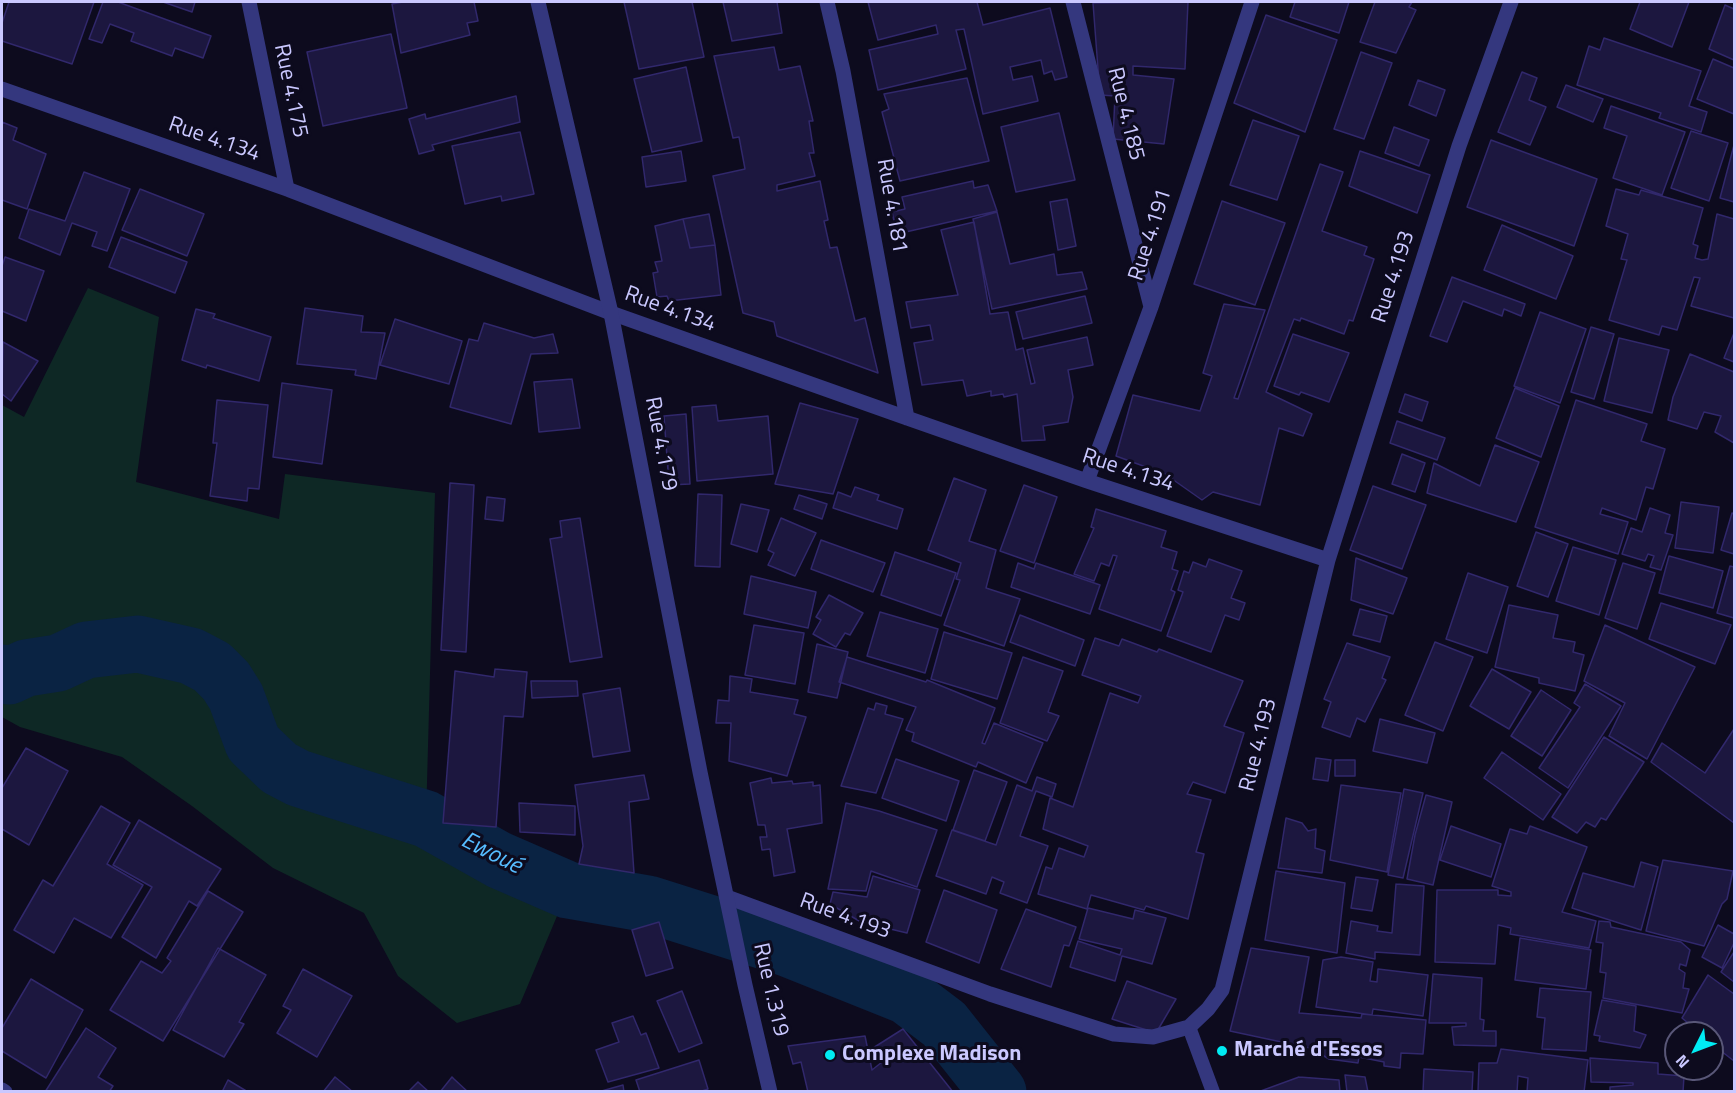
<!DOCTYPE html>
<html>
<head>
<meta charset="utf-8">
<style>
	body { margin:0 }
	#map { position:relative; width:1736px; height:1093px; overflow:hidden; background:#0d0b1e; font-family:"Titillium Web",sans-serif }
	canvas { display:block }
	.frame { position:absolute; inset:0; border:3px solid #cac8ff; pointer-events:none }
	.north { position:absolute; left:1664px; top:1021px; width:60px; height:60px; box-sizing:border-box; background:#0d0b1e; border:2px solid #595778; border-radius:50%; rotate:228deg; font-size:16px; font-weight:700; line-height:24px; text-align:center; color:#cac8ff }
	.north::after { content:''; display:block; margin:auto; width:21px; height:27px; background:#00ebf3; clip-path:polygon(50% 0,100% 100%,50% 72%,0 100%) }
</style>
</head>
<body>
<div id="map">
<canvas width="1736" height="1093"></canvas>
<div class="frame"></div>
<div class="north">N</div>
</div>
<script>
const g = document.querySelector('canvas').getContext('2d');
g.lineJoin = 'round';
function paint(path, color) { g.fillStyle = color; g.fill(path, 'evenodd'); }
const shape = rows => new Path2D(rows.map(r => 'M' + r).join(''));
function strokePath(path, color, width, dash) { g.strokeStyle = color; g.lineWidth = width; g.lineCap = dash ? 'butt' : 'round'; g.setLineDash(dash || []); g.stroke(path); }
function drawText(font, color, halo, rows, align = 'center') {
  g.font = font + ' "Titillium Web",sans-serif'; g.lineWidth = 6; g.setLineDash([]); g.textBaseline = 'middle'; g.strokeStyle = halo; g.fillStyle = color; for (const [text, x, y, turn = 0] of rows) {
    g.save(); g.translate(x, y); g.rotate((+turn || 0) * Math.PI / 180); g.textAlign = isNaN(turn) ? turn : align; if (halo) g.strokeText(text, 0, 0); g.fillText(text, 0, 0); g.restore();
  }
}
const green = shape([
	[88,288,159,317,136,482,279,519,285,474,435,493,426,819,499,860,568,890,520,1004,457,1023,398,976,364,913,273,868,192,806,122,757,20,727,2,717,2,405,24,417]
]);
const river = shape([
	[2,673,9,676,26,668,58,663,86,650,138,644,191,656,212,667,226,681,236,697,253,743,279,768,298,778,426,819,499,860,568,890,648,904,787,948,907,996,944,1024,998,1092]
]);
const building = shape([
	[9,2,94,2,72,64,2,41,2,23,9,2],
	[103,2,118,2,211,36,203,58,175,48,172,56,131,41,134,33,110,24,102,43,89,39,103,2],
	[163,2,195,2,192,12,163,2],
	[403,2,474,2,478,21,467,23,470,35,401,53,392,4,403,2],
	[624,2,692,2,704,57,639,69,624,2],
	[723,2,777,2,782,33,732,41,723,2],
	[868,2,977,2,983,25,1050,8,1067,77,1055,80,1052,71,1044,74,1041,60,1010,67,1013,80,1032,76,1038,101,983,114,964,29,956,30,966,69,878,90,869,50,938,34,936,25,878,40,868,2],
	[1188,2,1185,69,1133,66,1133,75,1174,79,1164,144,1113,139,1115,96,1100,95,1093,3,1188,2],
	[1295,2,1349,2,1339,33,1290,17,1295,2],
	[1375,2,1412,2,1409,7,1416,10,1396,53,1360,42,1375,2],
	[1640,2,1689,2,1672,47,1630,29,1640,2],
	[1725,5,1734,9,1734,60,1709,49,1725,5],
	[1266,15,1337,40,1305,132,1234,103,1266,15],
	[391,34,407,108,323,126,307,52,391,34],
	[1604,38,1701,71,1689,106,1707,112,1701,132,1659,118,1661,113,1577,85,1589,46,1600,50,1604,38],
	[774,47,779,70,800,66,813,121,809,121,814,153,809,153,815,176,777,185,777,191,820,181,828,220,824,221,830,248,837,247,855,321,865,318,878,373,777,336,774,322,743,313,713,176,745,169,739,137,733,138,714,56,774,47],
	[1361,52,1392,63,1364,139,1334,129,1361,52],
	[1713,59,1734,68,1734,114,1697,99,1713,59],
	[686,67,702,141,652,152,634,79,686,67],
	[1522,72,1537,78,1529,100,1546,107,1530,145,1498,132,1522,72],
	[967,78,989,161,900,181,882,112,889,109,884,94,967,78],
	[1418,80,1445,90,1436,116,1409,105,1418,80],
	[1566,85,1603,99,1593,122,1557,107,1566,85],
	[516,96,520,122,432,145,434,150,419,154,409,119,425,114,426,119,516,96],
	[1611,106,1685,132,1662,195,1613,178,1627,136,1604,128,1611,106],
	[1059,113,1075,180,1016,192,1001,127,1059,113],
	[1253,120,1299,136,1277,200,1230,185,1253,120],
	[2,122,17,128,13,140,46,154,27,209,2,200,2,122],
	[1394,127,1429,140,1419,166,1385,153,1394,127],
	[1691,131,1728,143,1709,201,1671,188,1691,131],
	[520,132,534,194,502,201,501,196,465,204,452,146,520,132],
	[1491,140,1597,179,1574,246,1467,207,1491,140],
	[1734,145,1734,202,1720,198,1734,145],
	[681,151,686,181,646,187,642,157,681,151],
	[1360,151,1430,175,1417,213,1349,186,1360,151],
	[1320,164,1343,172,1322,231,1367,247,1364,255,1374,259,1353,321,1349,320,1344,334,1301,318,1300,321,1294,319,1266,392,1312,414,1303,436,1279,428,1260,505,1213,492,1202,500,1165,474,1116,456,1133,395,1200,411,1212,376,1203,373,1224,304,1265,310,1234,398,1238,399,1320,164],
	[84,172,130,189,107,251,92,246,97,232,72,223,60,255,19,238,29,209,65,221,84,172],
	[973,181,974,188,988,185,997,211,897,234,892,212,905,209,902,197,973,181],
	[140,189,204,214,187,256,122,230,140,189],
	[1616,189,1639,195,1641,190,1703,208,1693,244,1698,246,1695,258,1702,260,1708,259,1717,214,1734,219,1734,318,1691,306,1700,278,1694,277,1677,330,1662,326,1659,335,1609,320,1627,260,1621,259,1628,234,1606,226,1616,189],
	[1067,199,1076,246,1058,250,1050,202,1067,199],
	[1222,201,1285,223,1255,305,1194,284,1222,201],
	[997,212,1010,264,1054,254,1057,275,1082,272,1087,289,992,309,973,219,997,212],
	[709,214,715,245,690,248,683,219,709,214],
	[683,219,690,248,715,245,721,295,669,301,667,296,657,297,653,273,658,272,655,262,662,261,655,226,683,219],
	[974,222,990,314,1008,312,1016,350,1023,348,1031,384,1035,383,1027,350,1087,337,1093,365,1068,370,1073,397,1068,422,1043,426,1045,440,1022,441,1017,394,1004,397,1003,394,991,396,991,391,967,396,963,380,922,385,914,343,933,340,930,325,911,328,906,302,958,295,941,230,974,222],
	[1502,225,1573,256,1556,299,1484,270,1502,225],
	[121,237,187,262,175,293,109,267,121,237],
	[5,257,44,271,26,321,2,311,2,266,5,257],
	[1452,277,1525,304,1521,316,1504,309,1502,316,1463,301,1447,342,1430,336,1452,277],
	[1085,296,1092,323,1023,339,1016,312,1085,296],
	[305,308,363,316,361,332,385,333,376,379,355,375,356,370,297,364,305,308],
	[196,309,215,314,213,318,271,337,259,381,207,365,206,368,182,360,196,309],
	[1540,312,1586,329,1560,403,1514,386,1540,312],
	[395,319,462,341,449,384,380,365,395,319],
	[484,323,534,338,553,334,558,353,531,354,511,424,450,407,469,339,478,341,484,323],
	[1591,327,1614,334,1594,399,1571,392,1591,327],
	[1734,333,1734,362,1724,358,1734,333],
	[1293,334,1349,353,1329,402,1301,392,1299,395,1274,386,1293,334],
	[1619,338,1669,350,1652,413,1604,401,1619,338],
	[3,342,38,361,11,401,2,394,3,342],
	[1690,354,1734,372,1734,443,1715,432,1721,416,1704,412,1697,429,1668,420,1673,397,1690,354],
	[572,379,580,428,539,432,534,382,572,379],
	[282,383,332,390,322,464,273,457,282,383],
	[1515,388,1559,406,1541,457,1496,438,1515,388],
	[1405,394,1428,402,1422,421,1399,412,1405,394],
	[217,400,268,405,259,489,248,488,247,501,210,496,217,443,213,443,217,400],
	[1576,400,1647,424,1641,441,1665,449,1653,489,1646,487,1636,520,1602,508,1600,514,1628,522,1618,554,1535,527,1576,400],
	[800,403,858,419,833,494,775,484,800,403],
	[716,405,718,421,768,416,773,474,697,481,692,407,716,405],
	[686,414,690,484,669,485,664,416,686,414],
	[1397,421,1445,438,1437,460,1390,443,1397,421],
	[1495,445,1539,462,1516,522,1427,493,1434,463,1480,486,1495,445],
	[1402,454,1425,463,1415,492,1392,484,1402,454],
	[954,478,986,490,969,541,996,550,986,588,1020,599,1004,646,944,625,960,580,956,579,961,563,928,550,954,478],
	[450,483,474,485,466,652,441,650,450,483],
	[1024,485,1057,497,1034,563,1000,551,1024,485],
	[1373,486,1426,505,1402,569,1350,550,1373,486],
	[855,487,879,495,877,500,903,509,897,529,833,508,838,492,851,497,855,487],
	[698,494,722,495,720,567,695,566,698,494],
	[799,495,827,504,822,519,794,509,799,495],
	[487,497,505,499,503,521,485,519,487,497],
	[1681,502,1719,507,1713,553,1675,548,1681,502],
	[741,504,769,510,757,552,731,544,741,504],
	[1650,508,1670,515,1665,533,1673,535,1661,570,1650,567,1654,556,1648,554,1645,561,1622,554,1631,528,1642,532,1650,508],
	[1096,509,1166,531,1161,547,1177,552,1172,569,1178,571,1171,590,1175,592,1161,631,1099,609,1117,556,1113,555,1109,566,1101,563,1094,581,1074,574,1094,528,1091,527,1096,509],
	[1732,513,1734,514,1734,554,1721,550,1732,513],
	[580,518,602,657,570,662,550,539,562,537,560,521,580,518],
	[781,518,816,533,795,576,768,565,774,553,768,550,781,518],
	[1536,532,1568,544,1548,597,1517,586,1536,532],
	[821,540,885,563,873,592,811,569,821,540],
	[1573,547,1616,560,1599,615,1556,601,1573,547],
	[895,552,956,573,941,616,881,595,895,552],
	[1669,556,1723,571,1713,608,1659,593,1669,556],
	[1356,558,1407,578,1393,614,1351,600,1356,558],
	[1209,559,1242,571,1231,598,1245,603,1239,620,1225,615,1211,652,1167,636,1183,592,1178,590,1184,571,1189,573,1193,562,1206,567,1209,559],
	[1018,563,1034,569,1036,563,1100,585,1090,614,1011,587,1018,563],
	[1623,563,1655,573,1637,629,1605,618,1623,563],
	[1730,566,1734,567,1734,618,1717,613,1730,566],
	[1468,573,1508,587,1487,653,1446,639,1468,573],
	[751,576,816,592,808,628,744,614,751,576],
	[829,595,863,613,850,635,845,633,836,647,813,634,821,620,816,617,829,595],
	[1661,603,1731,625,1715,664,1649,639,1661,603],
	[1509,605,1558,615,1553,638,1575,642,1573,652,1584,655,1575,691,1539,683,1539,678,1495,667,1509,605],
	[1360,609,1387,616,1380,642,1353,635,1360,609],
	[880,612,938,629,925,673,867,656,880,612],
	[1020,615,1084,640,1075,666,1010,642,1020,615],
	[754,625,804,633,795,684,745,675,754,625],
	[1605,625,1695,667,1647,759,1609,736,1625,703,1584,681,1605,625],
	[944,632,1012,653,997,699,931,679,944,632],
	[1095,638,1119,646,1122,639,1157,652,1159,649,1243,681,1224,726,1244,733,1225,793,1193,782,1187,794,1211,800,1196,852,1204,854,1188,919,1146,906,1144,910,1091,895,1087,909,1038,894,1046,867,1052,869,1059,848,1084,857,1088,846,1043,829,1050,798,1073,807,1110,693,1138,703,1141,696,1082,675,1095,638],
	[1435,642,1473,657,1443,731,1405,715,1435,642],
	[1347,643,1390,657,1382,678,1386,680,1365,722,1357,718,1350,737,1322,727,1331,702,1324,699,1347,643],
	[817,644,848,652,837,698,808,692,817,644],
	[847,657,926,682,927,680,995,708,982,743,985,744,994,723,1043,743,1026,783,978,762,976,767,912,741,914,733,906,730,916,707,839,682,847,657],
	[1023,657,1063,671,1048,712,1059,716,1047,741,1000,723,1023,657],
	[495,669,527,672,523,717,504,716,496,827,443,823,455,671,494,677,495,669],
	[1492,669,1531,692,1509,729,1470,706,1492,669],
	[730,676,752,679,750,692,798,700,794,714,806,717,787,776,729,761,731,723,716,723,718,700,729,701,730,676],
	[531,681,577,681,578,696,532,698,531,681],
	[1585,684,1621,706,1568,788,1539,768,1580,707,1574,703,1585,684],
	[620,688,630,751,593,757,583,694,620,688],
	[1541,690,1571,710,1542,756,1511,736,1541,690],
	[876,703,887,706,885,714,903,719,876,793,841,786,868,708,874,710,876,703],
	[1380,719,1435,733,1427,763,1373,751,1380,719],
	[1734,729,1734,823,1651,762,1662,743,1705,773,1734,729],
	[1604,737,1644,762,1606,820,1601,818,1595,827,1586,822,1577,833,1552,817,1604,737],
	[26,748,68,771,29,845,2,829,2,788,26,748],
	[1502,752,1561,794,1543,820,1484,778,1502,752],
	[1316,758,1331,760,1328,781,1313,779,1316,758],
	[896,759,959,781,946,821,882,798,896,759],
	[1335,760,1355,760,1355,776,1335,776,1335,760],
	[974,770,1007,782,985,841,953,830,974,770],
	[644,775,649,799,629,802,634,873,579,864,583,846,575,785,644,775],
	[1037,777,1056,784,1052,797,1036,791,1020,836,1048,846,1027,903,1000,893,1004,882,992,877,986,894,936,876,952,830,996,845,1017,785,1032,791,1037,777],
	[771,778,772,783,792,781,793,784,813,782,813,786,820,785,822,823,787,829,795,872,774,876,770,849,762,850,760,837,767,837,765,825,758,825,750,783,771,778],
	[1341,785,1401,793,1387,872,1330,860,1341,785],
	[1404,789,1423,793,1403,878,1388,875,1404,789],
	[1426,795,1452,802,1433,885,1407,879,1415,835,1426,795],
	[519,803,575,806,575,835,520,832,519,803],
	[846,803,879,811,937,830,917,887,871,871,866,891,828,889,846,803],
	[101,806,130,823,107,864,143,885,111,938,74,918,54,953,14,930,43,880,53,886,101,806],
	[1286,818,1302,823,1308,831,1316,829,1315,848,1325,851,1322,873,1278,868,1286,818],
	[139,820,221,869,197,906,189,901,156,958,122,937,152,887,113,865,139,820],
	[1451,826,1501,844,1491,877,1440,860,1451,826],
	[1530,826,1587,847,1562,912,1596,921,1589,948,1510,934,1511,928,1498,925,1495,964,1435,962,1437,890,1498,890,1498,895,1511,896,1511,892,1492,886,1510,829,1527,834,1530,826],
	[1663,860,1733,871,1727,899,1722,904,1704,946,1646,931,1663,860],
	[1641,862,1658,867,1641,930,1572,908,1583,873,1634,887,1641,862],
	[1276,871,1345,883,1337,953,1265,940,1276,871],
	[873,876,920,890,907,933,861,922,830,904,833,892,867,897,873,876],
	[1356,877,1378,880,1372,911,1351,908,1356,877],
	[1396,884,1424,886,1420,955,1375,952,1375,959,1346,953,1351,921,1378,926,1377,931,1392,933,1396,884],
	[944,890,997,910,979,963,926,942,944,890],
	[208,891,243,912,163,1041,110,1010,141,961,162,973,171,961,167,958,208,891],
	[1088,908,1133,919,1135,910,1166,918,1152,964,1122,956,1115,981,1070,967,1078,941,1120,955,1122,949,1079,939,1088,908],
	[1026,909,1076,927,1069,946,1064,945,1051,987,1001,969,1026,909],
	[1599,921,1610,922,1611,927,1681,942,1690,950,1686,966,1680,964,1679,969,1685,973,1683,988,1689,989,1682,1013,1603,998,1606,973,1600,972,1603,943,1596,942,1599,921],
	[659,922,673,968,646,976,632,930,659,922],
	[1718,925,1734,934,1734,943,1722,968,1702,957,1718,925],
	[1520,938,1591,950,1586,989,1515,980,1520,938],
	[218,948,266,975,239,1022,244,1024,224,1057,173,1030,218,948],
	[1251,948,1309,957,1299,1013,1361,1018,1362,1014,1426,1020,1423,1054,1401,1053,1400,1068,1384,1066,1384,1062,1359,1057,1358,1063,1329,1059,1319,1053,1319,1050,1230,1031,1251,948],
	[1734,952,1734,982,1721,972,1734,952],
	[1341,957,1373,962,1370,981,1377,982,1378,969,1428,975,1423,1016,1373,1009,1372,1015,1316,1007,1323,960,1341,957],
	[303,969,352,996,317,1057,277,1033,291,1010,283,1006,303,969],
	[1433,974,1482,978,1480,1019,1484,1020,1483,1031,1496,1031,1496,1046,1454,1045,1452,1027,1466,1026,1466,1023,1429,1023,1433,974],
	[1708,975,1734,994,1734,1061,1712,1044,1712,1033,1700,1033,1682,1018,1708,975],
	[31,979,83,1010,46,1078,2,1051,2,1028,31,979],
	[1127,981,1176,999,1156,1033,1112,1019,1127,981],
	[1540,988,1591,992,1586,1051,1542,1049,1545,1018,1537,1017,1540,988],
	[682,991,702,1043,679,1052,657,1001,682,991],
	[1602,1000,1636,1006,1634,1031,1646,1035,1640,1048,1599,1041,1600,1036,1594,1035,1602,1000],
	[633,1016,641,1035,646,1033,659,1068,608,1082,596,1050,619,1042,612,1023,633,1016],
	[86,1028,116,1048,98,1077,113,1086,109,1092,45,1092,86,1028],
	[903,1029,953,1092,808,1092,801,1062,793,1064,788,1046,865,1036,872,1070,882,1062,873,1048,903,1029],
	[1501,1049,1588,1060,1584,1092,1527,1092,1528,1078,1518,1076,1517,1092,1478,1092,1479,1063,1497,1063,1501,1049],
	[1590,1058,1658,1063,1658,1074,1684,1076,1683,1092,1610,1092,1610,1087,1633,1085,1633,1083,1591,1082,1590,1058],
	[699,1060,708,1089,699,1092,640,1092,636,1080,699,1060],
	[1424,1069,1473,1072,1472,1092,1423,1092,1424,1069],
	[1345,1075,1365,1077,1368,1092,1347,1092,1345,1075],
	[335,1077,353,1092,323,1092,335,1077],
	[452,1077,454,1079,468,1092,440,1092,452,1077],
	[1299,1077,1339,1080,1340,1092,1258,1092,1299,1077],
	[228,1080,248,1092,222,1092,228,1080],
	[418,1082,429,1092,408,1092,418,1082],
	[623,1085,624,1092,598,1092,623,1085]
]);
const service = shape([
	[1189,1027,1213,1092]
]);
const minor = shape([
	[249,2,287,189],
	[827,2,843,71,907,418],
	[1073,2,1151,307],
	[2,89,287,189,611,313,907,418,1087,481,1328,560],
	[1087,481,1151,307,1252,2],
	[727,897,990,994,1114,1034,1153,1037,1189,1027,1208,1009,1222,990,1328,560,1459,146,1511,2],
	[2,1090,5,1092]
]);
const tertiary = shape([
	[538,2,611,313,700,772,745,985,770,1092]
]);
const markers = [
	[1222,1051,6,"#00ebf3"],
	[830,1055,6,"#00ebf3"]
];
const streetNames = [
	["Rue 4.175",290,91,78],
	["Rue 4.185",1125,114,76],
	["Rue 4.134",214,140,19],
	["Rue 4.181",891,206,80],
	["Rue 4.191",1151,235,-72],
	["Rue 4.193",1394,277,-72],
	["Rue 4.134",670,310,20],
	["Rue 4.179",660,444,79],
	["Rue 4.134",1128,471,18],
	["Rue 4.193",1259,745,-76],
	["Rue 4.193",845,917,20],
	["Rue 1.319",770,990,77]
];
const poiNames = [
	["Marché d'Essos",1234,1051],
	["Complexe Madison",842,1055]
];
const waterNames = [
	["Ewoué",491,854,27]
];
paint(green, '#0e2825');
strokePath(river, '#0a2343', 57);
paint(building, '#1c173f');
strokePath(building, '#31286c', 1.5);
strokePath(service, '#34377e', 14);
strokePath(minor, '#34377e', 15);
strokePath(tertiary, '#34377e', 15);
for (const [x, y, r, color] of markers) { const dot = new Path2D(); dot.arc(x, y, r, 0, 2 * Math.PI); g.fillStyle = color; g.fill(dot); strokePath(dot, '#0d0b1e', 2); }
drawText('22px', '#cac8ff', '#0d0b1e', streetNames);
drawText('bold 22px', '#cac8ff', '#0d0b1e', poiNames, 'left');
drawText('italic 24px', '#56bcff', '#0d0b1e', waterNames);
</script>
</body>
</html>
